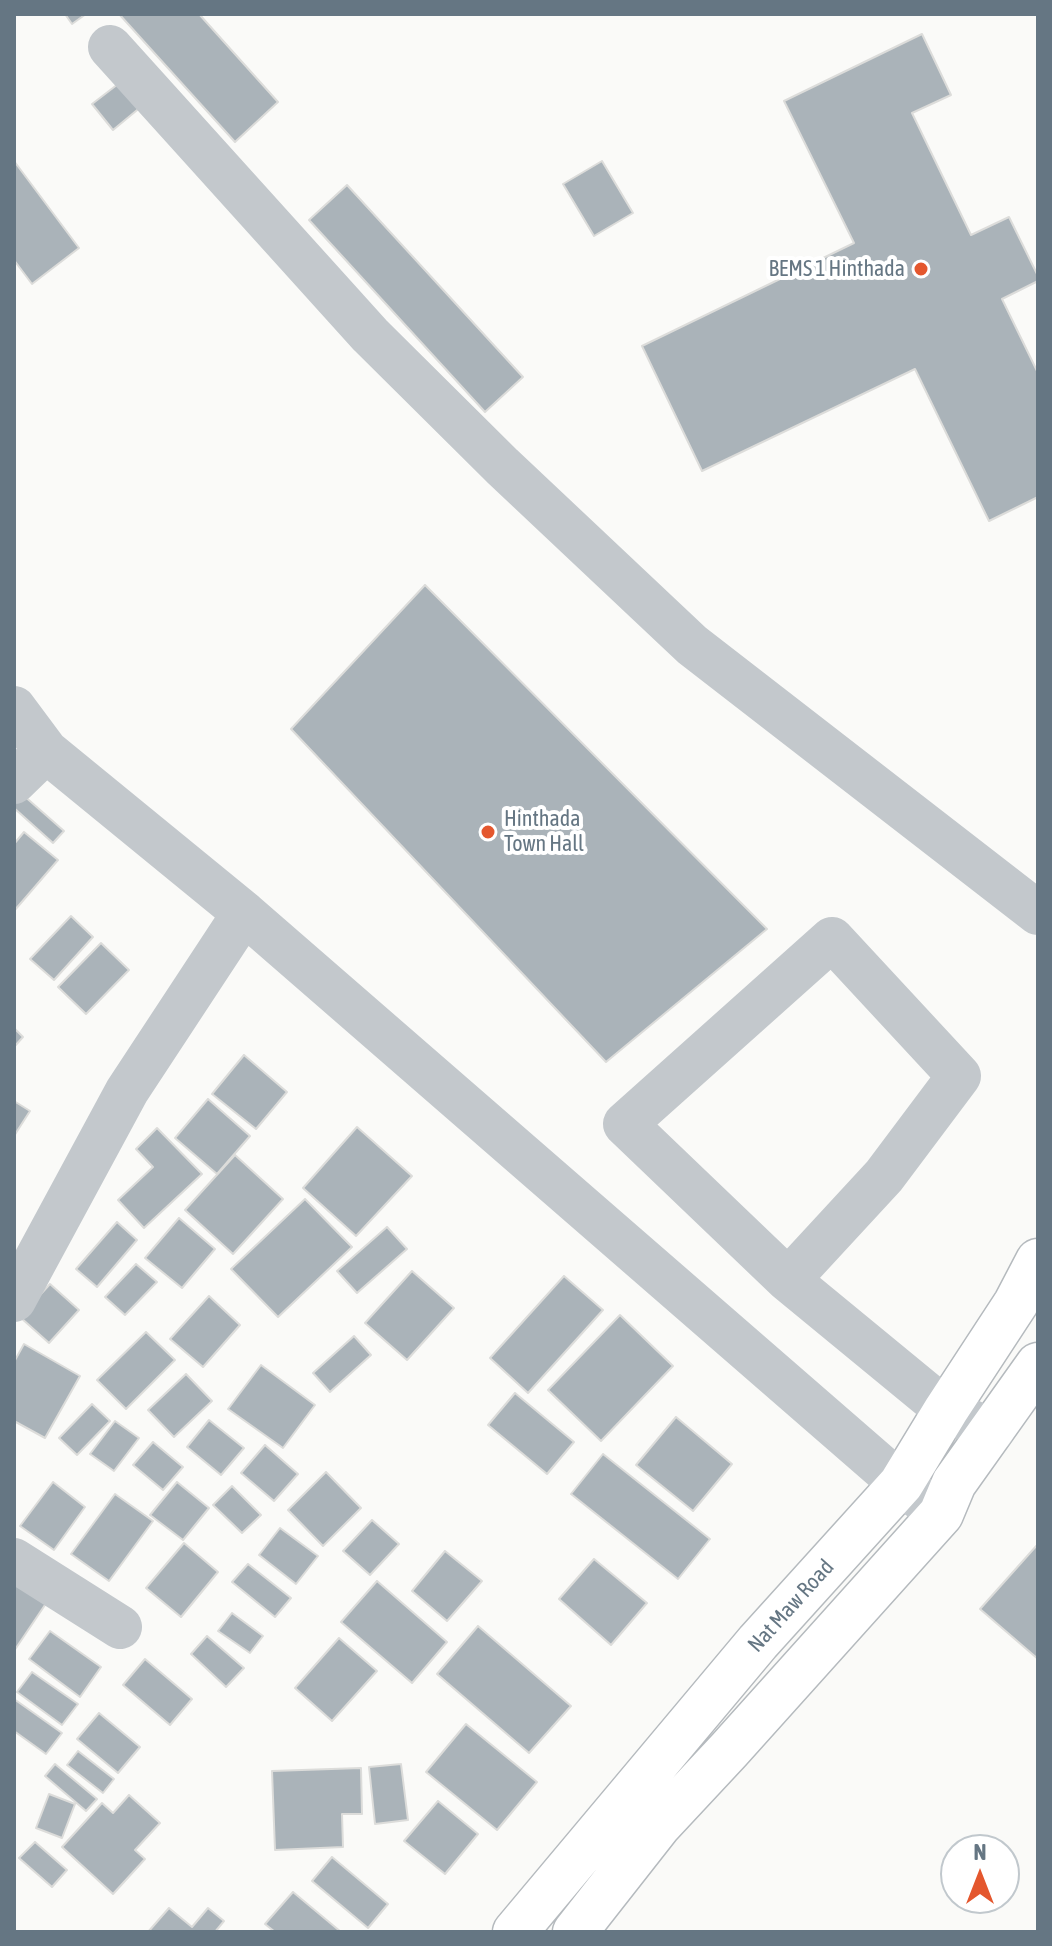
<!DOCTYPE html>
<html>
<head>
<meta charset="utf-8">
<style>
	body { margin:0 }
	#map { position:relative; width:1052px; height:1946px; overflow:hidden; background:#fafaf8; font-family:"Asap Condensed",sans-serif }
	canvas { display:block }
	.frame { position:absolute; inset:0; border:16px solid #657683; pointer-events:none }
	.north { position:absolute; left:940px; top:1834px; width:80px; height:80px; box-sizing:border-box; background:#fff; border:2px solid #c1c8cd; border-radius:50%; rotate:0deg; font-size:22px; font-weight:700; line-height:32px; text-align:center; color:#657683 }
	.north::after { content:''; display:block; margin:auto; width:28px; height:36px; background:#e4572e; clip-path:polygon(50% 0,100% 100%,50% 72%,0 100%) }
</style>
</head>
<body>
<div id="map">
<canvas width="1052" height="1946"></canvas>
<div class="frame"></div>
<div class="north">N</div>
</div>
<script>
const g = document.querySelector('canvas').getContext('2d');
g.lineJoin = 'round';
function paint(path, color) { g.fillStyle = color; g.fill(path, 'evenodd'); }
const shape = rows => new Path2D(rows.map(r => 'M' + r).join(''));
function strokePath(path, color, width, dash) { g.strokeStyle = color; g.lineWidth = width; g.lineCap = dash ? 'butt' : 'round'; g.setLineDash(dash || []); g.stroke(path); }
function drawText(font, color, halo, rows, align = 'center') {
  g.font = font + ' "Asap Condensed",sans-serif'; g.lineWidth = 8; g.setLineDash([]); g.textBaseline = 'middle'; g.strokeStyle = halo; g.fillStyle = color; for (const [text, x, y, turn = 0] of rows) {
    g.save(); g.translate(x, y); g.rotate((+turn || 0) * Math.PI / 180); g.textAlign = isNaN(turn) ? turn : align; if (halo) g.strokeText(text, 0, 0); g.fillText(text, 0, 0); g.restore();
  }
}
const building = shape([
	[65,14,86,14,72,24,65,14],
	[119,14,199,14,278,102,235,142,119,14],
	[922,34,951,95,912,113,971,235,1009,217,1038,276,1038,281,1002,299,1038,373,1038,497,989,521,915,369,702,471,642,346,854,243,784,101,922,34],
	[122,81,142,106,113,130,92,104,122,81],
	[14,161,79,248,32,284,14,260,14,161],
	[602,161,633,213,594,236,563,184,602,161],
	[347,185,523,377,485,412,309,220,347,185],
	[425,585,767,929,606,1062,291,729,425,585],
	[14,787,64,831,53,843,14,808,14,787],
	[24,832,58,860,14,911,14,844,24,832],
	[71,916,93,937,54,980,30,959,71,916],
	[101,943,129,970,86,1014,58,987,101,943],
	[14,1028,23,1037,14,1047,14,1028],
	[244,1055,287,1092,256,1129,212,1094,244,1055],
	[208,1099,250,1136,217,1174,175,1138,208,1099],
	[14,1101,30,1111,14,1136,14,1101],
	[357,1127,412,1176,356,1236,303,1188,357,1127],
	[157,1128,202,1174,144,1228,118,1200,153,1167,136,1149,157,1128],
	[235,1155,283,1199,233,1254,185,1210,235,1155],
	[305,1199,352,1247,278,1317,231,1269,305,1199],
	[179,1218,215,1249,182,1288,145,1258,179,1218],
	[117,1222,137,1240,97,1287,76,1269,117,1222],
	[387,1227,407,1249,357,1293,337,1271,387,1227],
	[136,1264,157,1282,125,1315,105,1297,136,1264],
	[412,1271,454,1308,407,1360,365,1323,412,1271],
	[564,1276,603,1310,528,1393,490,1358,564,1276],
	[50,1284,79,1310,49,1343,20,1317,50,1284],
	[209,1296,240,1325,203,1367,170,1339,209,1296],
	[620,1315,673,1366,601,1441,548,1390,620,1315],
	[146,1332,175,1360,126,1409,97,1380,146,1332],
	[354,1336,371,1355,330,1392,313,1373,354,1336],
	[24,1344,80,1376,45,1438,14,1421,14,1362,24,1344],
	[261,1365,315,1405,283,1448,228,1409,261,1365],
	[186,1374,212,1401,174,1437,148,1410,186,1374],
	[515,1393,574,1442,547,1474,488,1425,515,1393],
	[92,1404,110,1421,77,1455,59,1438,92,1404],
	[676,1417,732,1464,693,1511,636,1465,676,1417],
	[209,1420,244,1448,221,1475,187,1447,209,1420],
	[115,1421,139,1438,114,1471,90,1454,115,1421],
	[153,1442,183,1467,163,1490,133,1465,153,1442],
	[265,1445,298,1474,274,1501,241,1473,265,1445],
	[603,1454,710,1539,678,1579,571,1494,603,1454],
	[326,1472,361,1508,323,1546,288,1510,326,1472],
	[53,1482,85,1507,54,1550,20,1526,53,1482],
	[177,1482,209,1508,183,1540,150,1515,177,1482],
	[232,1486,261,1515,242,1533,213,1505,232,1486],
	[115,1494,153,1521,109,1581,71,1554,115,1494],
	[372,1520,399,1544,370,1575,343,1551,372,1520],
	[280,1528,318,1556,296,1584,259,1555,280,1528],
	[184,1543,218,1572,181,1617,146,1588,184,1543],
	[1038,1544,1038,1659,980,1609,1038,1544],
	[445,1551,482,1581,447,1621,412,1591,445,1551],
	[594,1559,647,1603,611,1645,559,1599,594,1559],
	[248,1564,291,1598,275,1617,232,1582,248,1564],
	[14,1575,53,1593,14,1651,14,1575],
	[377,1581,447,1642,412,1683,341,1622,377,1581],
	[232,1613,263,1636,250,1653,218,1631,232,1613],
	[478,1626,571,1706,529,1753,437,1674,478,1626],
	[50,1631,101,1667,80,1697,29,1659,50,1631],
	[207,1636,244,1668,226,1687,191,1654,207,1636],
	[339,1638,377,1671,332,1721,295,1688,339,1638],
	[145,1659,192,1699,170,1725,123,1685,145,1659],
	[32,1672,78,1704,62,1725,17,1692,32,1672],
	[14,1699,62,1733,46,1754,14,1731,14,1699],
	[99,1713,140,1747,118,1773,77,1739,99,1713],
	[466,1724,537,1782,497,1830,426,1772,466,1724],
	[78,1751,114,1779,103,1793,67,1765,78,1751],
	[55,1764,97,1799,86,1811,45,1776,55,1764],
	[401,1764,408,1820,375,1824,369,1767,401,1764],
	[361,1768,362,1814,342,1814,343,1847,275,1850,272,1771,361,1768],
	[49,1794,75,1804,62,1838,36,1828,49,1794],
	[129,1795,160,1823,135,1850,145,1859,113,1894,62,1847,102,1803,113,1813,129,1795],
	[438,1801,478,1834,445,1874,404,1841,438,1801],
	[35,1842,67,1870,52,1887,19,1858,35,1842],
	[332,1857,388,1904,368,1928,312,1881,332,1857],
	[293,1892,341,1932,275,1932,265,1924,293,1892],
	[169,1908,192,1927,208,1908,224,1921,215,1932,148,1932,169,1908]
]);
const street = shape([
	[110,47,370,335,502,466,692,645,1038,913],
	[14,708,46,751,244,913,901,1484,941,1514],
	[14,782,46,751],
	[788,1280,884,1176,959,1076,832,939,625,1124,788,1280,946,1410,992,1431],
	[14,1300,127,1091,244,913],
	[14,1560,120,1627]
]);
const primary = shape([
	[515,1932,758,1642,901,1484,946,1410,1016,1303,1038,1261],
	[575,1932,659,1825,729,1750,941,1514,954,1483,1038,1365]
]);
const markers = [
	[921,269,8,"#e4572e"],
	[488,832,8,"#e4572e"]
];
const poiNames = [
	["BEMS 1 Hinthada",905,269],
	["Hinthada",504,819,"left"],
	["Town Hall",504,844,"left"]
];
const streetNames = [
	["Nat Maw Road",791,1606,-48]
];
paint(building, '#aab3b9');
strokePath(building, '#dcdcda', 2);
strokePath(primary, '#b5babe', 47);
strokePath(street, '#c3c8cc', 44);
strokePath(primary, '#fff', 44);
for (const [x, y, r, color] of markers) { const dot = new Path2D(); dot.arc(x, y, r, 0, 2 * Math.PI); g.fillStyle = color; g.fill(dot); strokePath(dot, '#fff', 3); }
drawText('22px', '#657683', '#fff', poiNames, 'right');
drawText('22px', '#657683', '#fff', streetNames);
</script>
</body>
</html>
